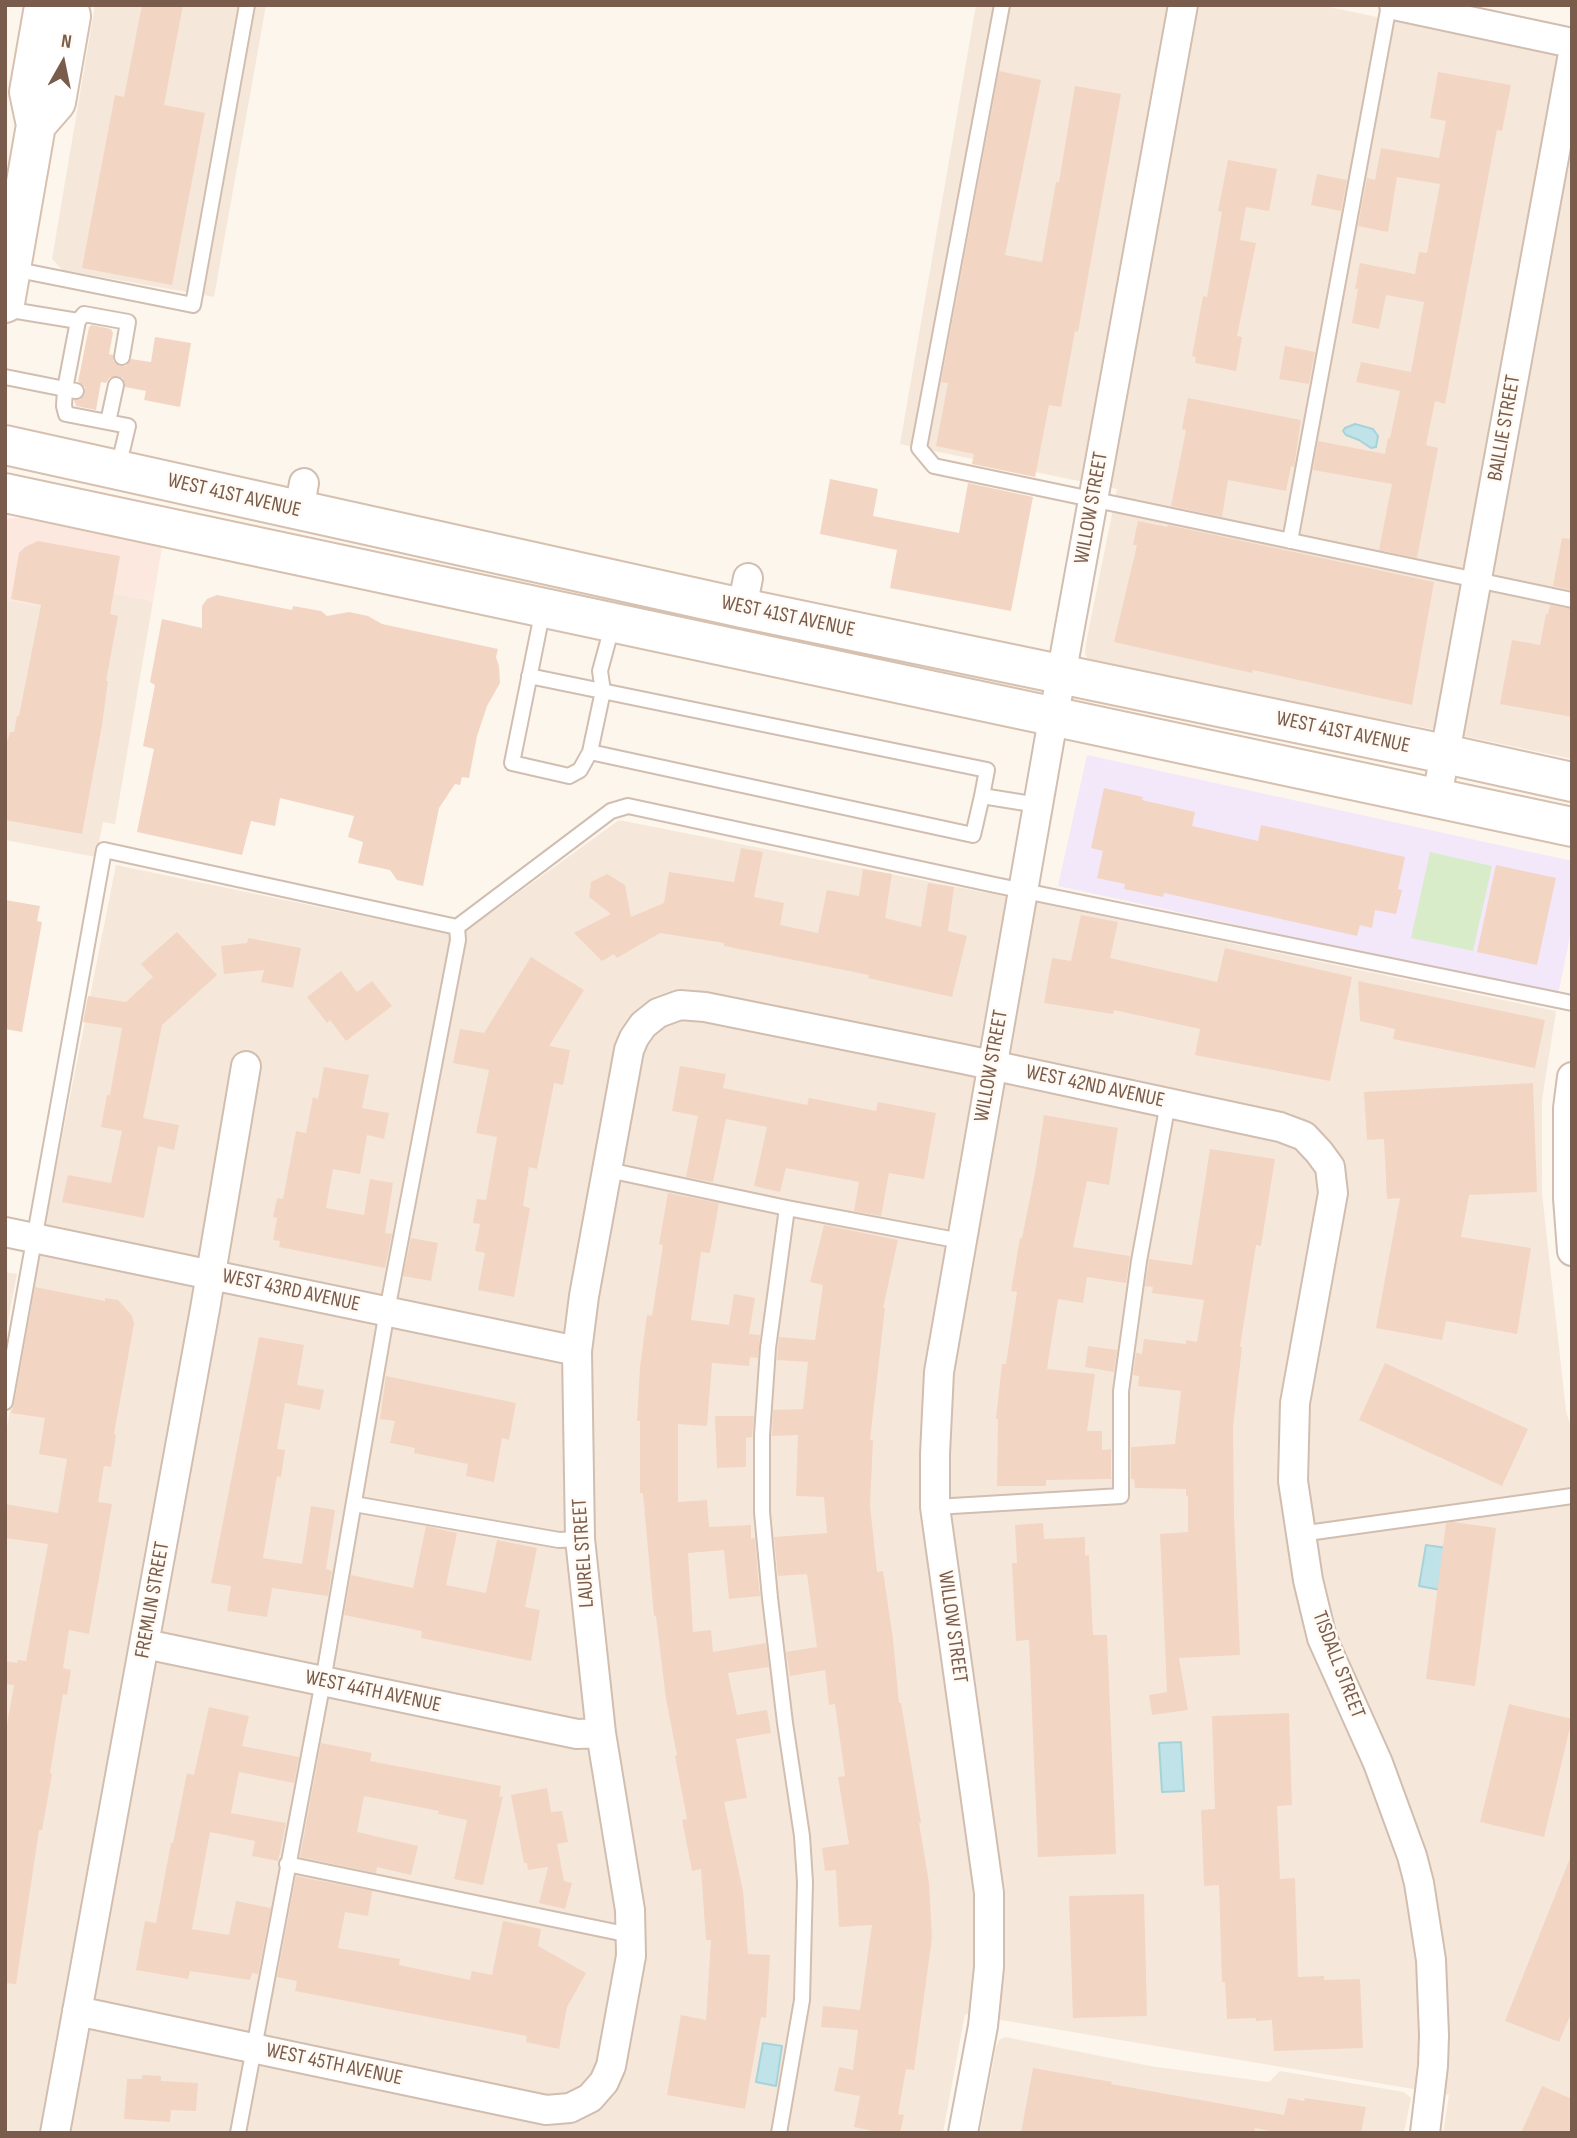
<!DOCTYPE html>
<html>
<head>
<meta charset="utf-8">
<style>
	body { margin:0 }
	#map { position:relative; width:1577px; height:2138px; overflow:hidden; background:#fdf6ec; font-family:"Sofia Sans Condensed",sans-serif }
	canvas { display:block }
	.frame { position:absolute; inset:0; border:7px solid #7a5c4d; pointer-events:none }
	.north { position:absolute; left:28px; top:28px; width:70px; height:70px; -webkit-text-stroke:5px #fffaf3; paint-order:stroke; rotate:9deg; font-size:19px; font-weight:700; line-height:28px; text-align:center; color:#7a5c4d }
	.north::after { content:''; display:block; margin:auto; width:24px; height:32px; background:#7a5c4d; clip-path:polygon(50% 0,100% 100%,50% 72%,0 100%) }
</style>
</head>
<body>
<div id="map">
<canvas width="1577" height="2138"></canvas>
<div class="frame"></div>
<div class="north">N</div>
</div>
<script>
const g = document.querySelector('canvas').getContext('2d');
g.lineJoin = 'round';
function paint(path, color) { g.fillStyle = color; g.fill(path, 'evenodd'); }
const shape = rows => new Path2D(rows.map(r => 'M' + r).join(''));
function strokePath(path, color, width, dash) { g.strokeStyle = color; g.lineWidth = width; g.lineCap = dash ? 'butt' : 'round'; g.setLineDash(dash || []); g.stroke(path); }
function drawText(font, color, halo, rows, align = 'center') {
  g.font = font + ' "Sofia Sans Condensed",sans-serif'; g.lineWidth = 5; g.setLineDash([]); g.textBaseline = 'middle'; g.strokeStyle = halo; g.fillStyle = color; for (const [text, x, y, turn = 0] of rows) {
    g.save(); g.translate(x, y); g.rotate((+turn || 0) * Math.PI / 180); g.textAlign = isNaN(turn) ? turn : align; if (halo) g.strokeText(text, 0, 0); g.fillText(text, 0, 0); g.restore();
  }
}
const residential = shape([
	[95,5,266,5,214,297,62,270,52,259],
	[976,5,1320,5,1572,58,1572,759,1417,726,1090,664,1085,654,1086,643,1117,489,900,444],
	[83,587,153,601,115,824,103,822,96,857,5,840,5,600,78,612],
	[619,820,1053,906,1556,1011,1542,1100,1542,1193,1566,1411,1572,1430,1572,2133,1443,2133,1449,2095,965,2014,943,2133,5,2133,5,1438,35,1273,116,865,459,936],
	[5,1272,17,1274,5,1336],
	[1005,2037,1150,2066,1269,2082,1280,2071,1404,2092,1411,2098,1404,2133,980,2133,996,2047,999,2040]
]);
const commercial = shape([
	[10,518,21,518,162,547,153,601,83,587,78,612,5,600,5,520]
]);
const education = shape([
	[1087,755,1572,861,1572,927,1558,995,1058,886]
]);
const green = shape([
	[1430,852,1492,866,1473,951,1411,938]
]);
const water = shape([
	[1355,424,1373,429,1378,436,1376,447,1371,448,1359,440,1346,435,1343,431,1345,428,1355,424],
	[1426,1545,1447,1548,1441,1590,1419,1586,1426,1545],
	[1181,1742,1184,1791,1162,1792,1159,1743,1181,1742],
	[763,2043,782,2046,776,2086,756,2082,763,2043]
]);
const building = shape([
	[142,5,183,5,164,105,205,113,172,285,82,268,115,95,124,97],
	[999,71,1041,80,1005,255,1042,262,1056,182,1059,182,1075,86,1121,94,1078,332,1075,331,1061,407,1049,405,1035,477,972,464,974,454,936,446,948,383,941,382],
	[1438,72,1511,85,1502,131,1497,130,1445,404,1435,401,1426,445,1438,448,1417,558,1379,550,1392,484,1313,470,1318,441,1385,454,1388,438,1390,438,1400,391,1356,382,1361,362,1411,372,1424,302,1386,295,1379,329,1352,323,1358,289,1355,289,1360,263,1415,274,1419,252,1427,253,1440,184,1397,177,1388,232,1358,226,1367,178,1375,180,1381,148,1439,158,1446,121,1430,118],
	[1228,160,1277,169,1269,211,1246,207,1240,240,1256,243,1237,336,1242,337,1236,371,1195,363,1196,357,1192,356,1203,296,1207,297,1222,212,1218,211],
	[1317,174,1347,180,1341,211,1311,205],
	[92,325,111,329,113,333,109,354,113,355,113,361,120,366,126,366,131,359,151,362,155,337,191,343,180,407,144,400,146,391,125,387,123,378,117,376,109,378,106,383,101,382,96,410,76,406,74,400,80,400,85,393,85,387,78,382,89,327],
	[1285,346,1315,352,1309,384,1279,379],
	[1188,398,1301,420,1294,467,1291,466,1286,491,1228,480,1222,517,1171,506,1186,430,1182,429],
	[830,479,878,489,873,516,959,533,968,483,1033,497,1011,611,890,588,897,550,820,534],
	[1138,521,1167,527,1168,525,1434,582,1412,705,1253,670,1252,673,1114,642,1137,545,1133,545],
	[1562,538,1572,539,1572,590,1553,586],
	[38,541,120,556,110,614,118,616,106,681,108,681,102,725,82,834,5,820,5,739,8,740,10,732,14,732,17,716,19,716,41,605,11,599,19,553,25,547],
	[217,595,292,610,293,606,321,611,327,616,349,612,368,616,382,624,498,649,496,657,499,666,500,683,487,706,477,736,469,778,462,777,460,785,455,784,439,808,423,886,397,880,390,870,358,863,363,842,348,837,354,816,280,798,275,826,251,821,242,855,137,832,154,749,143,746,155,685,150,682,162,619,202,628,202,606,207,599],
	[1550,605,1572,609,1572,717,1500,704,1512,640,1540,645,1546,614,1548,614],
	[1104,788,1143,797,1142,800,1195,812,1192,826,1258,841,1261,825,1405,857,1398,889,1402,890,1396,914,1375,910,1372,928,1360,925,1357,936,1164,893,1163,897,1124,889,1125,884,1097,878,1103,851,1091,848],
	[741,848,763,852,754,897,784,903,780,925,818,933,827,890,859,896,863,869,892,874,885,918,921,927,928,883,954,887,948,931,967,936,952,997,868,978,869,975,724,946,724,943,660,933,617,958,614,954,602,961,574,933,611,914,589,897,591,882,607,874,625,885,631,917,664,903,669,872,734,882],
	[1496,865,1556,878,1537,965,1477,952],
	[5,900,40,906,37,921,42,922,22,1032,5,1029],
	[1081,915,1118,922,1110,958,1217,982,1225,948,1352,977,1330,1081,1195,1055,1200,1029,1114,1010,1113,1014,1044,1003,1052,958,1071,961],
	[177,932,217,975,162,1025,143,1118,179,1125,174,1150,158,1146,144,1218,62,1202,68,1175,111,1183,122,1131,101,1127,107,1095,110,1095,122,1028,83,1022,88,996,126,1002,153,977,141,964],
	[248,938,301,948,293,988,261,982,264,970,224,974,221,946,247,943],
	[531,957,584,990,549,1046,570,1050,563,1085,554,1083,537,1169,529,1167,523,1206,530,1208,514,1297,478,1290,485,1253,475,1251,480,1224,473,1223,477,1199,486,1200,497,1137,476,1133,489,1070,453,1063,460,1029,484,1033],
	[341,971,357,992,372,981,392,1006,346,1041,330,1020,327,1023,307,997],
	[1358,981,1545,1020,1535,1068,1393,1039,1395,1029,1360,1021],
	[680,1066,726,1074,723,1088,807,1105,809,1098,876,1111,878,1102,936,1113,924,1179,889,1173,881,1216,854,1211,859,1182,786,1168,780,1192,754,1186,767,1127,726,1119,713,1182,686,1177,698,1116,672,1111],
	[324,1067,369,1075,362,1108,389,1113,384,1139,367,1135,360,1174,333,1169,326,1208,364,1215,370,1179,393,1183,385,1233,392,1234,385,1268,279,1247,280,1241,273,1240,277,1218,273,1217,277,1198,283,1199,296,1131,306,1133,313,1097,318,1099],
	[1533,1083,1537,1192,1469,1195,1461,1237,1531,1248,1517,1334,1446,1321,1442,1340,1376,1328,1400,1198,1387,1199,1384,1139,1367,1140,1364,1092],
	[1044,1115,1118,1128,1109,1185,1087,1181,1073,1247,1130,1256,1126,1283,1087,1277,1083,1303,1058,1299,1047,1369,1095,1374,1087,1431,1102,1431,1102,1450,1111,1449,1111,1479,1046,1480,1046,1486,997,1486,998,1419,996,1419,1002,1364,1006,1364,1017,1292,1011,1291,1020,1238,1022,1238,1035,1173],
	[1210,1149,1275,1159,1261,1246,1256,1245,1240,1347,1242,1347,1233,1427,1234,1514,1240,1655,1179,1658,1188,1710,1152,1715,1149,1695,1167,1692,1160,1534,1188,1532,1188,1496,1186,1496,1186,1489,1135,1488,1134,1479,1131,1479,1131,1447,1175,1444,1181,1391,1138,1386,1139,1376,1133,1375,1136,1353,1142,1354,1144,1339,1186,1344,1186,1340,1197,1342,1204,1300,1152,1293,1153,1287,1145,1286,1149,1259,1192,1265],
	[668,1193,719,1203,710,1253,701,1252,691,1320,729,1325,734,1294,755,1298,749,1334,760,1335,758,1358,750,1357,749,1366,712,1363,707,1426,678,1424,678,1502,707,1500,709,1527,751,1525,751,1539,755,1538,758,1578,760,1596,729,1599,724,1550,688,1553,693,1632,711,1630,713,1652,766,1643,769,1667,728,1673,737,1715,767,1710,771,1733,736,1739,747,1798,724,1802,743,1891,748,1954,770,1955,766,2018,761,2017,745,2109,667,2095,681,2015,706,2020,711,1940,706,1940,701,1869,692,1871,682,1820,687,1819,675,1756,677,1755,666,1699,656,1616,654,1616,643,1493,640,1493,640,1421,637,1421,640,1367,647,1315,652,1316,663,1245,659,1244],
	[824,1225,898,1240,883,1308,885,1308,870,1440,873,1440,870,1505,877,1572,883,1571,893,1639,899,1703,901,1703,921,1823,919,1823,929,1883,932,1938,914,2070,906,2069,898,2114,904,2115,900,2133,883,2133,854,2127,860,2096,834,2091,839,2067,853,2070,858,2030,821,2027,823,2006,860,2010,872,1925,839,1927,836,1870,825,1871,822,1848,849,1844,838,1777,845,1776,835,1704,829,1705,825,1670,790,1676,786,1652,817,1647,807,1574,778,1576,774,1537,827,1533,824,1497,796,1496,798,1435,772,1436,773,1410,803,1409,808,1362,777,1360,778,1349,779,1337,815,1340,823,1285,810,1282],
	[411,1238,438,1243,431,1281,403,1276],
	[35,1287,105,1301,105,1298,118,1300,132,1316,134,1324,114,1434,116,1435,111,1467,104,1466,98,1502,112,1504,89,1634,69,1630,63,1668,71,1670,67,1695,63,1694,50,1773,52,1774,42,1830,39,1830,16,1984,5,1983,5,1736,14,1685,5,1684,5,1661,17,1663,18,1660,26,1661,48,1544,5,1538,5,1504,58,1513,67,1459,39,1454,45,1418,11,1413,14,1404],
	[259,1337,304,1345,297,1385,324,1390,320,1410,285,1403,277,1449,285,1450,281,1477,277,1476,263,1558,302,1564,311,1506,335,1510,326,1569,332,1571,328,1596,272,1588,267,1617,227,1611,231,1586,211,1583],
	[1088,1346,1117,1350,1114,1372,1085,1367],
	[1385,1363,1528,1429,1502,1486,1359,1420],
	[386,1376,516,1403,509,1440,502,1438,494,1482,466,1476,468,1464,414,1453,415,1448,390,1443,395,1421,380,1419],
	[715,1416,754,1416,752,1437,746,1438,746,1467,717,1468],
	[1453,1522,1496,1528,1475,1686,1426,1679,1446,1523],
	[1043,1523,1044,1539,1085,1537,1085,1556,1089,1555,1093,1635,1107,1635,1116,1854,1038,1857,1029,1640,1016,1641,1012,1563,1017,1563,1015,1525],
	[426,1526,457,1533,446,1585,486,1593,497,1540,537,1548,525,1607,540,1610,531,1661,421,1638,422,1631,344,1615,351,1575,413,1588],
	[1509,1704,1572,1719,1544,1837,1480,1822],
	[209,1707,249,1716,242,1746,299,1757,294,1783,239,1772,231,1813,286,1823,278,1861,252,1856,255,1841,210,1832,192,1929,229,1935,236,1901,271,1908,258,1974,252,1973,250,1980,190,1971,188,1979,136,1970,145,1921,156,1923,171,1843,173,1843,187,1773,194,1775],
	[1289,1713,1292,1805,1277,1806,1280,1879,1295,1878,1298,1977,1324,1976,1324,1980,1360,1979,1363,2048,1274,2051,1272,2020,1256,2021,1256,2018,1227,2019,1225,1982,1222,1982,1219,1885,1204,1886,1201,1810,1215,1809,1212,1716],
	[321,1743,372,1753,370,1761,501,1786,499,1797,503,1796,483,1885,454,1879,467,1820,438,1814,439,1811,364,1796,357,1832,418,1846,411,1875,377,1867,376,1873,300,1857],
	[547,1788,551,1812,562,1811,568,1842,557,1844,564,1881,572,1883,565,1909,539,1903,548,1867,528,1870,527,1863,524,1863,511,1795],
	[1571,1856,1572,2011,1559,2042,1505,2021],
	[296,1876,372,1891,368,1916,345,1912,338,1948,400,1959,399,1965,470,1980,472,1971,492,1975,503,1921,541,1929,538,1946,586,1973,567,2007,559,2049,526,2042,527,2036,295,1991,297,1981,277,1977],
	[1144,1894,1147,2016,1073,2018,1069,1896],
	[1033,2068,1112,2082,1111,2084,1284,2115,1288,2098,1304,2101,1305,2098,1366,2107,1361,2133,1281,2133,1255,2128,1254,2133,1021,2133],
	[142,2075,161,2076,161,2081,198,2083,196,2111,171,2110,170,2122,124,2119,127,2079,142,2079],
	[1542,2086,1572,2099,1572,2133,1521,2133]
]);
const service = shape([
	[1002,5,919,448,934,466,1572,600],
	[13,269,193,305,247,5],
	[5,309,78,321,65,389,5,377],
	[78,321,84,314,128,322,122,357],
	[76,391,65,389,64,406,66,414,128,426,118,468],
	[108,422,116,385],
	[1290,541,1389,5],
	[543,609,512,763,569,776,580,770,590,752,603,691,600,671,613,623],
	[529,676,987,770,982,796,1038,805],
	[590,752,973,835,982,796],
	[608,1170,787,1208,961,1241],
	[5,1402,104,850,457,927,611,811,628,806,995,885,1572,1003],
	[354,1504,559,1540,580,1539],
	[935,1507,1121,1496,1121,1391,1139,1261,1168,1103],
	[1300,1534,1572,1496],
	[287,1864,630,1935],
	[238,2133,323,1681,387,1311,458,940,457,927],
	[779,2133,802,2000,805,1882,802,1836,785,1723,770,1598,762,1512,762,1435,768,1348,787,1208]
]);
const minor = shape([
	[1394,5,1572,43],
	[299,511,304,483],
	[742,608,748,578],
	[1437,797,1572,59],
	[1572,1077,1568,1108,1568,1198,1572,1251],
	[5,1232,577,1351],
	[145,1644,577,1734,601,1733],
	[77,2011,546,2110,570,2108,590,2098,604,2082,611,2066,631,1956,630,1910,601,1733,580,1539,577,1351,584,1296,629,1050,634,1038,643,1025,658,1013,680,1005,705,1007,963,1059,1280,1127,1304,1136,1319,1152,1330,1167,1333,1193,1295,1403,1293,1481,1308,1580,1322,1638,1378,1763,1412,1856,1419,1883,1431,1960,1434,2035,1433,2066,1425,2133],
	[55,2133,205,1309,246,1066],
	[963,2133,983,2026,989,1967,989,1893,935,1507,935,1454,939,1372,1049,742,1183,5]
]);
const secondary = shape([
	[36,125,56,102,71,16,68,5],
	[5,303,36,125,29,92,43,12,50,5],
	[5,445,742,608,1445,754,1572,782],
	[5,493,1572,827]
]);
const streetNames = [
	["BAILLIE STREET",1505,428,-80],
	["WEST 41ST AVENUE",234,496,13],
	["WILLOW STREET",1092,508,-80],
	["WEST 41ST AVENUE",788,617,12],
	["WEST 41ST AVENUE",1343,733,12],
	["WILLOW STREET",992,1066,-80],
	["WEST 42ND AVENUE",1095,1087,12],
	["WEST 43RD AVENUE",291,1291,12],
	["LAUREL STREET",584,1553,-94],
	["FREMLIN STREET",153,1600,-80],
	["WILLOW STREET",952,1627,82],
	["TISDALL STREET",1338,1665,69],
	["WEST 44TH AVENUE",373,1692,12],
	["WEST 45TH AVENUE",334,2065,12]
];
paint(residential, '#f5e8da');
paint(commercial, '#fde8e0');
paint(education, '#f3e8fa');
paint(green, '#d8ecc9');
paint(water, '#bfe3e8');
strokePath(water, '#a5d3da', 2);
paint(building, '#f3d5c3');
strokePath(service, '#d1beb0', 18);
strokePath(minor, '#d1beb0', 32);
strokePath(secondary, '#d6c0b0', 42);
strokePath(service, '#fff', 14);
strokePath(minor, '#fff', 28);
strokePath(secondary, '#fff', 38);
drawText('21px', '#7a5c4d', '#fffaf3', streetNames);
</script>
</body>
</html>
